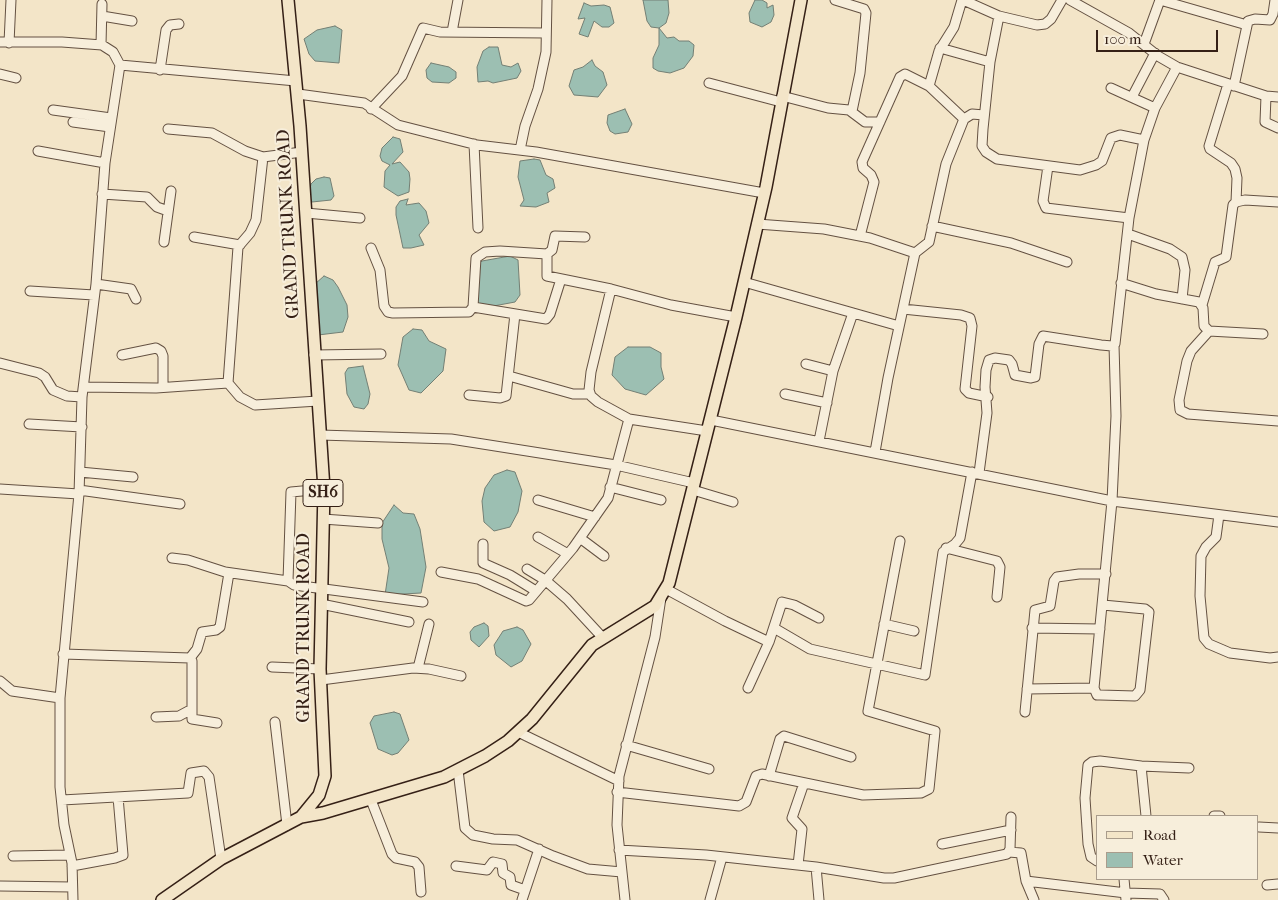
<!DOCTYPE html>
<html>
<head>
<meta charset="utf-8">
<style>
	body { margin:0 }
	#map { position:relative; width:1278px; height:900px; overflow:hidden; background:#f3e5c8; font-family:"IM FELL French Canon",serif }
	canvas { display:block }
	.legend { position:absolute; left:1096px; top:815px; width:162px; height:65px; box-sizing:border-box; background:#f7eedb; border:1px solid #a99c8c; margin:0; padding:6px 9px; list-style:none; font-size:15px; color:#352016 }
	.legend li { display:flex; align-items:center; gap:10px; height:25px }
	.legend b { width:25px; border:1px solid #a99c8c }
	.scale { position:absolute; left:1096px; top:30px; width:122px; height:22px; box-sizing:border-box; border:2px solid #352016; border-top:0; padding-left:6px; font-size:15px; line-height:18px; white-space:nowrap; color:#352016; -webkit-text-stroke:4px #f7eedb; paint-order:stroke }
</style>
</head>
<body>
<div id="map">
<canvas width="1278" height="900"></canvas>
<ul class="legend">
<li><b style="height:6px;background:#f3e5c8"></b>Road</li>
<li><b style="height:14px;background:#9cbfb2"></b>Water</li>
</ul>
<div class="scale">100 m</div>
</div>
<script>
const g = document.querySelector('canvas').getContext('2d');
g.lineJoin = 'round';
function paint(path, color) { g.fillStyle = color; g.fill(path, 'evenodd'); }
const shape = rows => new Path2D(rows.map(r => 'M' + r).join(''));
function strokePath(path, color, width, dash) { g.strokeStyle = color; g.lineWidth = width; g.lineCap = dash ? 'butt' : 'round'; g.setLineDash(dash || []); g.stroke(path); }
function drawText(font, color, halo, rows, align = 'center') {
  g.font = font + ' "IM FELL French Canon",serif'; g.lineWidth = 4; g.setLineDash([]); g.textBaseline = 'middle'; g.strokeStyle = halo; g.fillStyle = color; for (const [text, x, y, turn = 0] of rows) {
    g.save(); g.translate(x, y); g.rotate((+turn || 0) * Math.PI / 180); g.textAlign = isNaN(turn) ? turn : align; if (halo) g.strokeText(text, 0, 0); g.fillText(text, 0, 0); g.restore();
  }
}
const water = shape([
	[643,0,668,0,669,13,666,23,659,28,667,38,674,37,679,41,689,41,694,45,693,56,684,68,670,73,658,71,653,68,653,58,659,45,659,28,651,27,647,21,643,0],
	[755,0,762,0,767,3,767,8,773,5,774,15,771,22,762,27,750,22,749,13,755,0],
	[584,3,591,6,604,5,610,7,614,23,609,27,602,27,594,21,588,37,579,34,585,18,578,19,584,3],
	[335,26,342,30,339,63,315,61,309,54,304,39,317,30,335,26],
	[489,47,498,47,502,65,511,67,518,63,521,71,517,78,493,83,488,81,478,82,477,67,483,51,489,47],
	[592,60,595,66,603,72,607,85,598,97,574,95,569,86,574,70,583,67,592,60],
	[431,63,449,67,456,72,456,78,449,83,432,82,427,78,426,70,431,63],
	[625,109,632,124,628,132,615,134,610,131,607,123,608,115,625,109],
	[393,137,400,139,403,152,392,164,400,162,409,172,410,179,409,192,398,196,384,187,385,171,390,165,382,161,380,156,382,148,393,137],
	[534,159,540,160,546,175,553,179,555,188,547,193,549,202,536,207,520,206,524,200,518,177,520,161,534,159],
	[324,177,330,178,334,196,331,200,312,202,309,195,311,184,316,179,324,177],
	[408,199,406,205,419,203,426,211,429,223,419,235,424,245,411,248,403,248,396,215,396,207,400,201,408,199],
	[510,256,518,260,520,295,515,302,483,308,476,300,477,266,482,261,510,256],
	[324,276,333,280,338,287,347,305,348,317,343,332,318,335,315,284,324,276],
	[413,329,422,330,429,341,446,349,443,371,421,393,409,390,398,365,403,337,413,329],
	[628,347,650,347,661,353,661,367,664,379,646,395,625,389,612,375,615,357,628,347],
	[363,366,370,394,368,404,364,409,354,407,347,394,345,373,348,368,363,366],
	[507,470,515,472,522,491,518,512,510,527,494,531,484,522,482,501,485,488,494,475,507,470],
	[394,505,403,513,414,514,420,529,426,567,421,593,385,595,389,568,382,539,382,523,394,505],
	[484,623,488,626,489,636,479,647,471,640,470,632,474,627,484,623],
	[517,627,523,630,531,644,522,661,511,667,496,655,494,645,503,631,517,627],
	[394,712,400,714,409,740,398,753,392,755,378,749,370,723,374,716,394,712]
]);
const minor = shape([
	[835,0,864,9,866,13,860,73,852,111],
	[963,0,999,16,1037,25,1045,24,1051,19,1062,0],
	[1070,0,1129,33,1158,56,1177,67,1266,96,1278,97],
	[1160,0,1247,25],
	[102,16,132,21],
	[999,16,990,62,983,129,982,146,986,152,997,159,1080,170,1096,165,1102,161,1111,138,1120,135,1144,140],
	[452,32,458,0],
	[0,42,62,42,102,45,113,52,120,65,296,81],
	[9,43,11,0],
	[1144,44,1160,0],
	[101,45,102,4],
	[940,48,990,62],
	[160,70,166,30,170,25,179,24],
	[0,74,16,78],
	[709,83,781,102],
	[1228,84,1209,146,1210,149,1231,163,1235,169,1237,178,1236,202],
	[929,86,939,51,954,27,962,0],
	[1234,86,1248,21,1255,19,1270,20,1273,14,1275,0],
	[1111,88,1155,108],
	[298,94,364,103,398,125,477,145,536,152,764,193],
	[782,96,828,108,849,110,865,122,880,122],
	[1266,96,1265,122,1278,128],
	[1132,97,1155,53],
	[371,109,402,76,423,28,440,32,546,33],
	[53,110,111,118],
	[73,122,110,127],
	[168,129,212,133,245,151,263,157,302,152],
	[474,144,478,228],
	[520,150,525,126,538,89,546,52,547,0],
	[38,151,105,163],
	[263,157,256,220,250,233,238,247,228,383,240,397,255,405,318,401],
	[1048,166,1043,201,1046,208,1129,218],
	[102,194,147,197,157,207,168,211],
	[306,213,360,218],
	[757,224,824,229,870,238,915,253],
	[932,226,1011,243,1067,262],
	[1128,234,1170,249,1182,257,1185,270,1182,299],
	[860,236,874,182,871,175,863,168,862,162,900,77,905,74,929,86,964,119],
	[194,237,240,245],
	[164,242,171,191],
	[371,248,380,270,384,306,388,312,393,313,469,312,473,307,476,258,485,252,500,251,547,254,547,276,611,289,671,305,736,317],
	[547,254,552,250,555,236,585,237],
	[744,282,899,326],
	[1121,283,1156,294,1199,302,1203,308,1204,326,1209,331,1263,334],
	[96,284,131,289,136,299],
	[611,289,591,372,589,390,591,396,598,402,629,419],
	[30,291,94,295],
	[1202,305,1215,262,1226,257,1233,205,1236,202,1245,200,1278,202],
	[473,307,546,319,550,314,561,279],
	[903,309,961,315,970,318,972,326,965,389,969,393,988,397],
	[1209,331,1191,351,1187,361,1179,400,1180,410,1188,414,1278,421],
	[122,355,156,348,161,351,163,356,163,387],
	[314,355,381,354],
	[0,363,39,373,45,377,53,390,67,396,82,397],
	[806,364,833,371],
	[509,376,573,394,590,394],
	[84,387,156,388,228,383],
	[785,394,827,403],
	[469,395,500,398,506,396,515,314],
	[711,420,1112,501,1278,522],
	[29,424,82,427],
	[320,435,451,439,616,465,694,483],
	[819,441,833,371,853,313],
	[875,452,888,378,915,253,929,242,946,164,964,119,972,114,984,115],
	[80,472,133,477],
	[979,473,987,413,985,387,986,370,989,360,995,358,1009,360,1012,364,1015,375,1031,378,1035,377,1039,344,1043,336,1101,345,1112,346,1115,344,1129,218,1144,140,1155,108,1177,67],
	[610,487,661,500],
	[0,489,79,494],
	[79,490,180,504],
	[693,490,733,502],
	[538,500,595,517],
	[1219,515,1216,537,1206,547,1201,556,1200,596,1204,638,1209,644,1230,653,1270,658,1278,657],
	[323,519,378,523],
	[538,537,568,554],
	[580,538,604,556],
	[483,544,483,563,510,575,536,591],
	[946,548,997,561,1000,567,997,597],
	[172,558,188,560,225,572,288,581,294,585,423,602],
	[527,569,545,580,567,599,603,638],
	[441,572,478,579,526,601,529,600,573,548,608,498,629,419,707,431],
	[288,581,291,492,324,489],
	[666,589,725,621,769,642],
	[321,604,409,622],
	[1103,605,1145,609,1149,612,1140,690,1135,696,1100,695,1097,695,1094,688,1112,501,1116,416,1114,345],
	[884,624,914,631],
	[774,628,810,649,925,675,943,552,955,544,960,538,972,472],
	[1032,628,1100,629],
	[63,654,190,658,192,661,192,719,217,723],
	[190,658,197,649,202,632,216,630,220,627,229,573],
	[272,667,320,669],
	[418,668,429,624],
	[321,680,413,668,429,669,461,676],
	[0,681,12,691,60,698,79,494,82,397,96,284,105,163,120,65],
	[748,688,769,642,782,602,794,605,819,618],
	[1027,689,1094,688],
	[60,698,60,787,64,825,72,863,73,900],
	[1025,712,1035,610,1050,606,1054,581,1057,577,1079,574,1106,574],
	[156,717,179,716,192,709],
	[275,722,287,825],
	[518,732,619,781],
	[626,745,709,769],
	[458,770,465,828,473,835,493,839,517,840,553,856,588,869,622,872],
	[769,776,780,739,784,736,851,757],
	[617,792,739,806,746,802,756,776,762,774,863,795,921,793,929,789,935,731,868,711,900,541],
	[62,800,188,793,191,773,204,771,209,777,221,859],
	[371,800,392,854,396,858,415,862,419,867,421,892],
	[1146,816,1141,766,1189,768],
	[1214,816,1220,816],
	[1259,827,1278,828],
	[942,844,1011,830],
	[619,850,706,855,816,867,884,878,894,878,1007,854,1010,849,1011,817],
	[1009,852,1021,853,1026,881,1126,893,1160,894,1164,900],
	[13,856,70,855],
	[1097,861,1091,857,1088,844,1085,798,1088,765,1092,762,1100,761,1141,766],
	[798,865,802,829,792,818,804,783],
	[72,866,115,858,123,855,118,797],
	[456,866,487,870,493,862,502,864,503,873,510,877,511,885,525,890],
	[816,867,819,900],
	[1124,879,1126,900],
	[1026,881,1034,900],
	[1267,885,1278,884],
	[0,886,72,887],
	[522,900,539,849],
	[625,900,617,825,619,776,655,637,661,598],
	[710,900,722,857]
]);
const major = shape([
	[301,817,323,813,444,777,485,756,508,741,532,719,592,645,655,606,669,583,736,317,766,187,801,0],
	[162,900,221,859,301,817,319,795,325,776,320,669,324,489,300,126,288,0]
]);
const shields = [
	[323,493,40]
];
const shieldNames = [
	["SH6",323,493]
];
const streetNames = [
	["GRAND TRUNK ROAD",289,224,-93],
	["GRAND TRUNK ROAD",305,628,-90]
];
paint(water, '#9cbfb2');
strokePath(water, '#737f74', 1);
strokePath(minor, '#645142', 11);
strokePath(major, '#352016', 14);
strokePath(minor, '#f7eedb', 9);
strokePath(major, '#f3e5c8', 11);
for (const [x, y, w] of shields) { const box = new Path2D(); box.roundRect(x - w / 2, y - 13.5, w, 27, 4); g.fillStyle = '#f7eedb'; g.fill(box); strokePath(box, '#352016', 1); }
drawText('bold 16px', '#352016', null, shieldNames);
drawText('18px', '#352016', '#f7eedb', streetNames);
</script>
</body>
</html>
